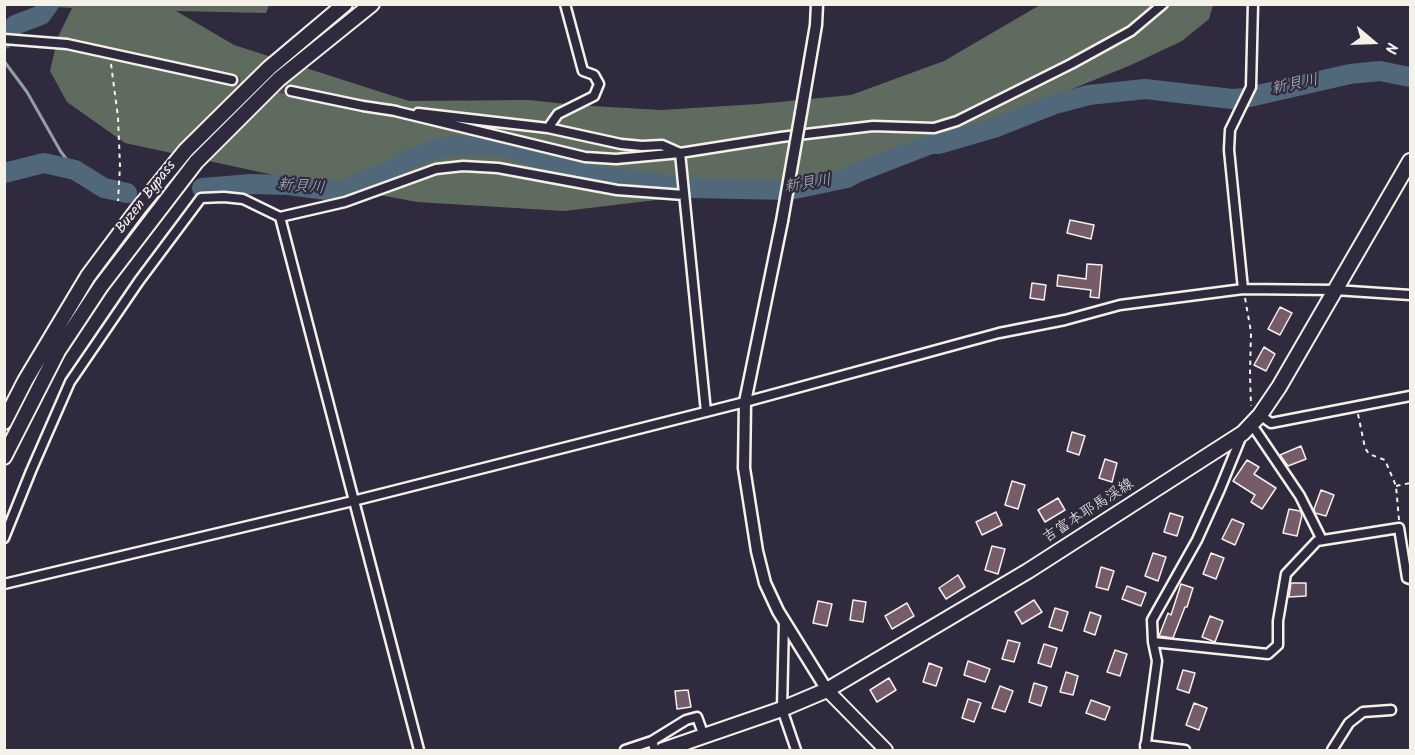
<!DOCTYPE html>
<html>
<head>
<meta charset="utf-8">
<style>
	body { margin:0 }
	#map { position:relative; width:1415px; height:755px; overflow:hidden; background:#2f2a3d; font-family:Kalam,sans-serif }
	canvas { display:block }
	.frame { position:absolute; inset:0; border:6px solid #f4f1e8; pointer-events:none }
	.north { position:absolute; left:1343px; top:12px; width:60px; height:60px; -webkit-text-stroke:4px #2f2a3d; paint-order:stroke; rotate:109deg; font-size:16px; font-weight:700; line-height:24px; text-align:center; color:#f4f1e8 }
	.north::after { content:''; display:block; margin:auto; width:21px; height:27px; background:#f4f1e8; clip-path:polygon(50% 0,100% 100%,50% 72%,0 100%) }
</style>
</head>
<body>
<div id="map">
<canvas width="1415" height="755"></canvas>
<div class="frame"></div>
<div class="north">N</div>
</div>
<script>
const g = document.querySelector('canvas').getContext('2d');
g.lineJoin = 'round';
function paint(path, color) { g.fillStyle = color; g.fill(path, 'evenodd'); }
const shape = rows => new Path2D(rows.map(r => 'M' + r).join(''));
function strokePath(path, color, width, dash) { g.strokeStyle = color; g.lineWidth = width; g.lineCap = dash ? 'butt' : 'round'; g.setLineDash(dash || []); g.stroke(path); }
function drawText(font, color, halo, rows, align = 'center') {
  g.font = font + ' Kalam,"Klee One",sans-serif'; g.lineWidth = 4.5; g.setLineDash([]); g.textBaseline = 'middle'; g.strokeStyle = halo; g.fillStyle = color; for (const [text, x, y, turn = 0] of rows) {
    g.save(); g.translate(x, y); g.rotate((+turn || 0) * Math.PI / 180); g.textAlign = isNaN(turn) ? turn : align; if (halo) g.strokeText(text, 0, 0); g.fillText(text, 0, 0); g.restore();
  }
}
const green = shape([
	[5,4,269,5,266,13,176,11,234,45,409,101,529,100,575,105,661,110,758,104,851,95,944,61,1040,5,1213,5,1209,19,1182,41,1131,65,915,153,773,186,564,211,417,202,283,177,125,143,67,102,50,71,58,37,72,8]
]);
const stream = shape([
	[4,61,27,92,61,152,75,170]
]);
const river = shape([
	[4,39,15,25,41,15,49,4],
	[4,173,44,163,75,170,104,188,127,193],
	[202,188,251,184,288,185,342,192,369,178,391,170,404,161,434,150,450,146,487,145,508,148,575,170,601,176,690,188,790,190,847,178,856,173,931,144,939,144,994,128,1055,104,1089,95,1145,89,1232,99,1245,98,1350,74,1380,71,1410,77]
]);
const building = shape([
	[1070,220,1094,225,1091,239,1067,233,1070,220],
	[1087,264,1102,265,1099,298,1090,297,1091,290,1057,286,1058,275,1086,279,1087,264],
	[1032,283,1046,285,1044,300,1030,298,1032,283],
	[1280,307,1292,313,1280,335,1268,329,1280,307],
	[1264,347,1275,354,1266,371,1254,365,1264,347],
	[1072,432,1085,436,1079,455,1067,451,1072,432],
	[1301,446,1306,459,1288,466,1280,455,1301,446],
	[1105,459,1117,463,1112,482,1099,478,1105,459],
	[1247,460,1259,467,1254,474,1276,488,1262,509,1251,502,1255,495,1233,481,1247,460],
	[1012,481,1025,485,1018,509,1005,505,1012,481],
	[1321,490,1334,495,1326,516,1315,513,1314,509,1321,490],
	[1058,498,1065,510,1045,522,1038,510,1058,498],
	[1289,509,1300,511,1302,515,1297,536,1283,533,1289,509],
	[996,512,1002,525,982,535,976,522,996,512],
	[1170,513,1183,517,1177,536,1164,532,1170,513],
	[1232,519,1244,524,1235,545,1222,539,1232,519],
	[992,546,1005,549,998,574,985,570,992,546],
	[1153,553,1166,557,1158,581,1145,576,1153,553],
	[1211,553,1224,558,1216,579,1203,574,1211,553],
	[1101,567,1114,571,1108,590,1096,587,1101,567],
	[958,575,965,587,946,599,939,588,958,575],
	[1291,583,1306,583,1306,596,1289,597,1291,583],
	[1181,584,1193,588,1187,607,1185,607,1173,638,1159,636,1168,613,1171,615,1181,584],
	[1127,586,1146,593,1141,606,1122,599,1127,586],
	[853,600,866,602,863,622,850,620,853,600],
	[1034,600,1042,612,1022,624,1015,612,1034,600],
	[818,601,832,604,827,626,813,623,818,601],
	[907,603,914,616,892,629,885,616,907,603],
	[1055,608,1068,612,1062,631,1049,627,1055,608],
	[1090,612,1101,616,1095,635,1084,631,1090,612],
	[1210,616,1223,621,1215,642,1202,637,1210,616],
	[1008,640,1020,643,1014,662,1002,659,1008,640],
	[1044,644,1057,648,1051,667,1038,663,1044,644],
	[1115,650,1127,654,1120,676,1107,672,1115,650],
	[968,661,990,669,985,682,964,675,968,661],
	[929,663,942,668,936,686,923,682,929,663],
	[1183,670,1195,673,1189,693,1177,689,1183,670],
	[1066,672,1078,676,1073,695,1060,692,1066,672],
	[889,678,896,690,877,702,870,690,889,678],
	[1034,683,1047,687,1041,706,1029,702,1034,683],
	[1000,686,1013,691,1005,712,992,708,1000,686],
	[688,690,691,707,677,709,675,691,688,690],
	[968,699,981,703,974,722,962,718,968,699],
	[1091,700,1110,707,1105,720,1086,713,1091,700],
	[1194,703,1207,708,1199,730,1186,725,1194,703]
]);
const minorTunnel = shape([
	[232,80,291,91]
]);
const path = shape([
	[111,64,118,117,120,166,118,201],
	[1245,298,1251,332,1250,374,1251,406],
	[1358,414,1365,448,1369,454,1385,460,1396,486,1399,520],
	[1396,486,1410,483]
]);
const minor = shape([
	[4,39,67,44,232,80],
	[291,91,363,106,396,111],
	[391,110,585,157,616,159,680,153,781,137,873,126,934,128,957,121,1071,64,1131,31,1163,4],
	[418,113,548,128,621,144,642,146,662,145,680,153],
	[548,128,558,114,594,96,599,84,594,75,583,71,565,4],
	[680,153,706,412],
	[280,217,419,750],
	[1243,289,1229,150,1230,130,1251,87,1253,4],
	[1260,415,1271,423,1410,396],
	[1252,425,1300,496,1322,540],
	[4,538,31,471,70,382,139,281,201,198,224,197,243,199,280,217,345,202,436,169,463,166,498,168,617,190,684,195],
	[4,584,353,501,745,402,999,333,1065,320,1120,305,1243,289,1335,290,1410,295],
	[784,621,782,709,796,750],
	[1153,642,1268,654,1278,645,1278,621,1286,574,1317,541,1399,528,1407,578,1410,579],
	[652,741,655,750],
	[1145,745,1185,750],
	[625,750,652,741,686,720,697,717,704,736],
	[1145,750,1157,661,1153,642,1152,620,1197,540,1220,489,1242,435],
	[1332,750,1349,723,1363,712,1391,710]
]);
const tertiary = shape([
	[801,113,816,25,817,4],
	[782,221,745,402,744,468,757,551,765,583,778,611,827,690]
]);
const secondary = shape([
	[827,690,886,750]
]);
const primary = shape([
	[663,750,782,709,827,690,1028,571,1243,433,1260,415,1279,387,1410,161]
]);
const trunk = shape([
	[4,422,25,381,88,276,138,209,186,150,269,68,345,4],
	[4,457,58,351,101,286,196,162,279,79,372,4]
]);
const tertiaryBridge = shape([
	[782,221,801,113]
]);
const streetNames = [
	["Buzen Bypass",147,198,-52],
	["吉富本耶馬渓線",1089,512,-33]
];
const waterNames = [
	["新貝川",1295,86,-12],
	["新貝川",808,185,-9],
	["新貝川",301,188,5]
];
paint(green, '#606b60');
strokePath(stream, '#929fa7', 3);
strokePath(river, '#51687b', 20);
paint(building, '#755c68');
strokePath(building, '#f4f1e8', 1.5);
strokePath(minorTunnel, '#4d4857', 8, [8, 4]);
strokePath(minor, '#f4f1e8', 13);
strokePath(tertiary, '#f4f1e8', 15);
strokePath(secondary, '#f4f1e8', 16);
strokePath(primary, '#f4f1e8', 18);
strokePath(trunk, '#f4f1e8', 18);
strokePath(path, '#f4f1e8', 2, [4.5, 4.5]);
strokePath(minor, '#2f2a3d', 8);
strokePath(tertiary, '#2f2a3d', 10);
strokePath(secondary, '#2f2a3d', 12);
strokePath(primary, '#2f2a3d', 14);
strokePath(trunk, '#2f2a3d', 14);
strokePath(tertiaryBridge, '#f4f1e8', 15, []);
strokePath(tertiaryBridge, '#2f2a3d', 10);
drawText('15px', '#f4f1e8', '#2f2a3d', streetNames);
drawText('italic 16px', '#b3babc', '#2f2a3d', waterNames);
</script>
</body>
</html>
